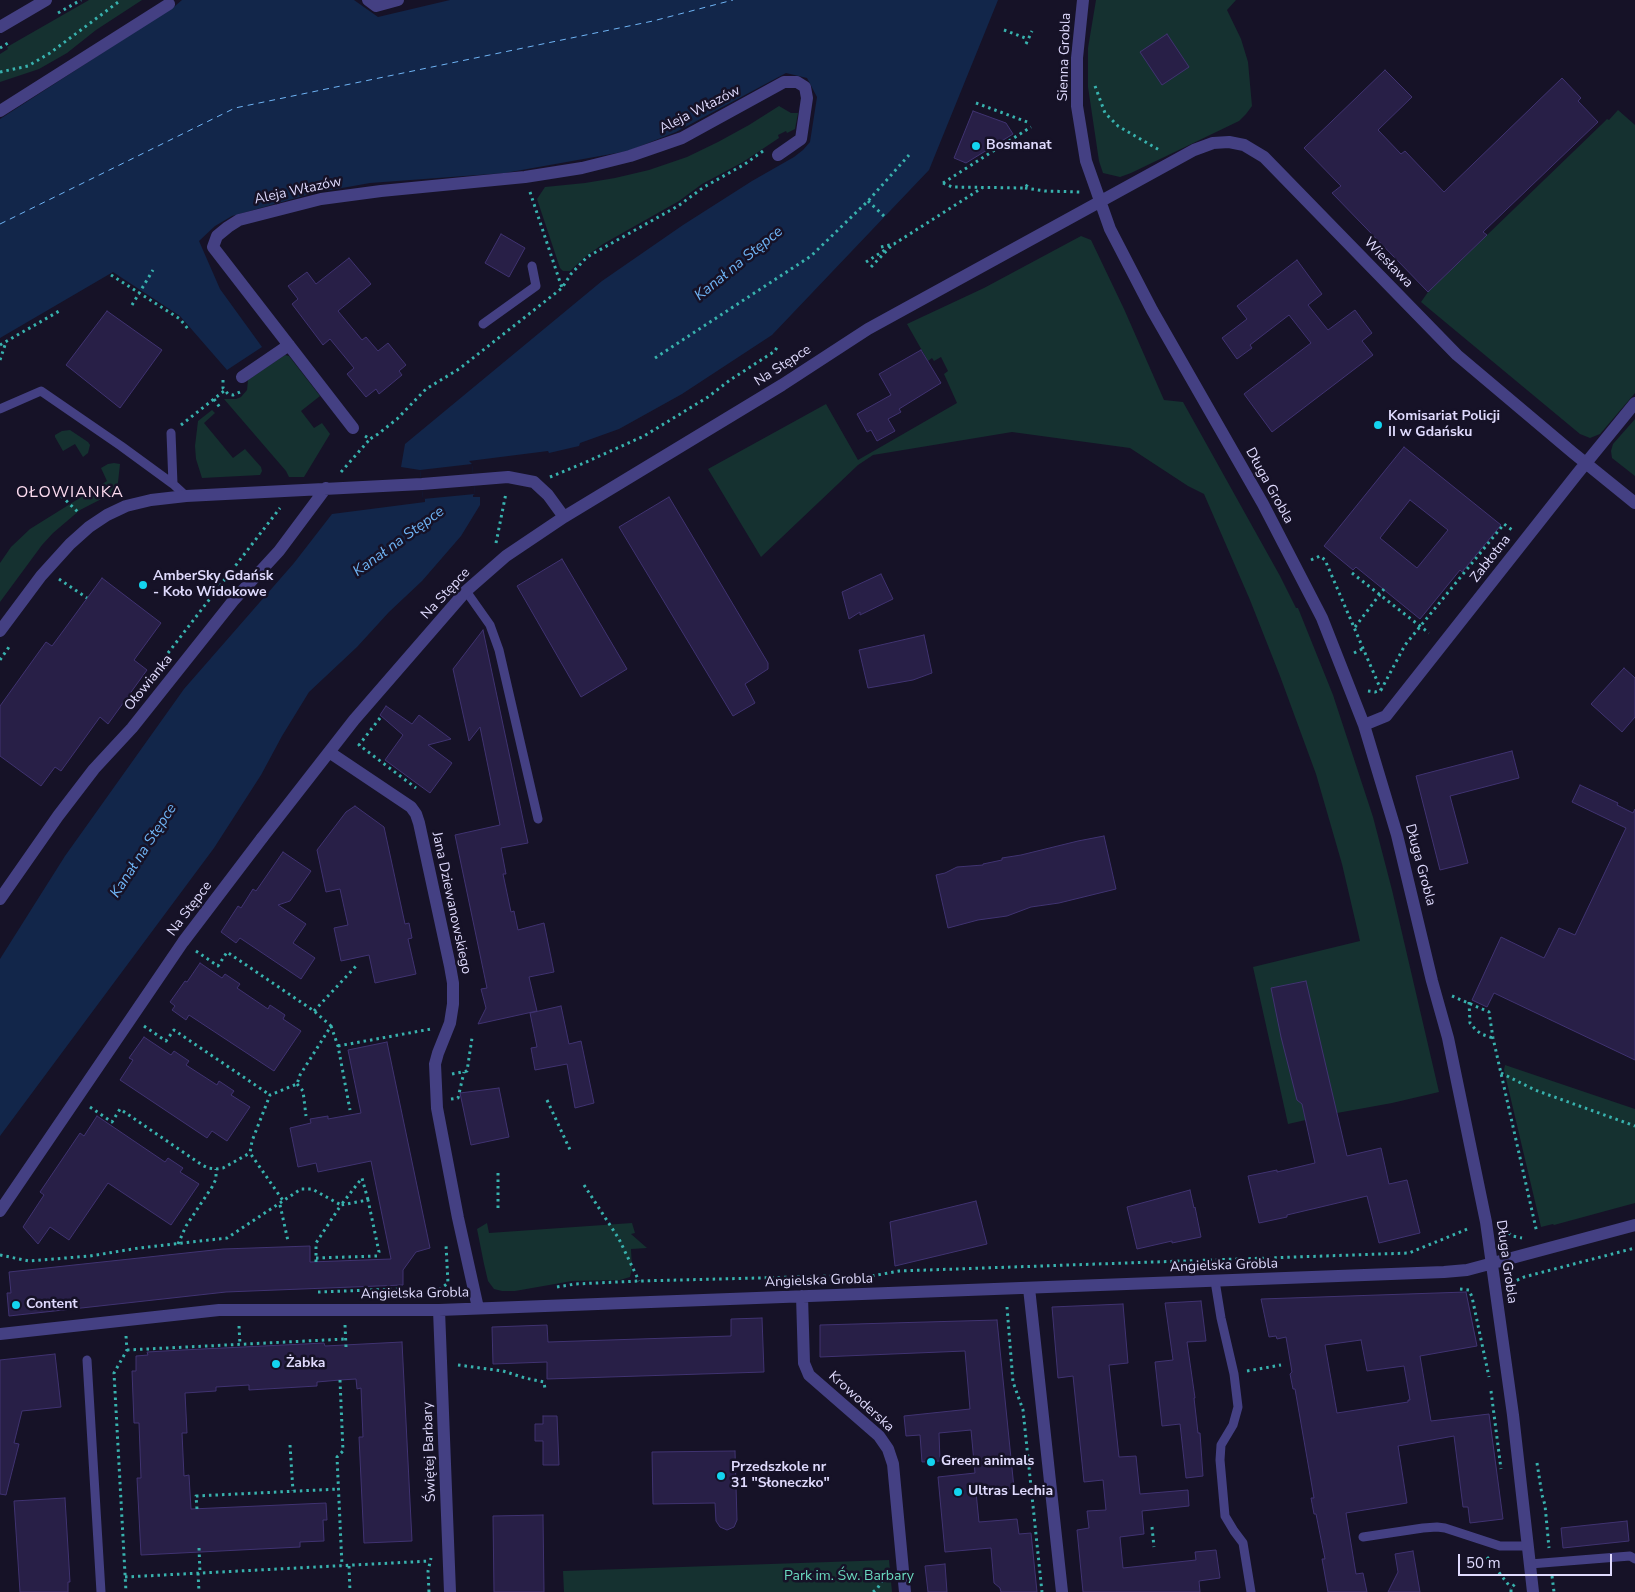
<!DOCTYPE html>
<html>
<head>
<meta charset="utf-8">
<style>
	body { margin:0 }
	#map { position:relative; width:1635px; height:1592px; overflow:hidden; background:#161227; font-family:"Nunito Sans",sans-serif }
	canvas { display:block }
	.scale { position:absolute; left:1458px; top:1554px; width:154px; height:22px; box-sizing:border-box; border:2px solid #dfdafd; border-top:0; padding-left:6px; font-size:15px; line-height:18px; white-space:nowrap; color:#dfdafd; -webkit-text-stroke:4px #161227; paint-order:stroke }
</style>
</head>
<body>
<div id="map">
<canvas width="1635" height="1592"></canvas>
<div class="scale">50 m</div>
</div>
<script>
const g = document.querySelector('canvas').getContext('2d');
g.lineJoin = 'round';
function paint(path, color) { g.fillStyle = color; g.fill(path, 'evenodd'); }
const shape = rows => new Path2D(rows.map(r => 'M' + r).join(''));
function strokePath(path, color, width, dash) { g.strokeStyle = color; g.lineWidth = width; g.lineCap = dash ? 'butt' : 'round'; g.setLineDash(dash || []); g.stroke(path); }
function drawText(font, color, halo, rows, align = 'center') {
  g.font = font + ' "Nunito Sans",sans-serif'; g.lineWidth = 5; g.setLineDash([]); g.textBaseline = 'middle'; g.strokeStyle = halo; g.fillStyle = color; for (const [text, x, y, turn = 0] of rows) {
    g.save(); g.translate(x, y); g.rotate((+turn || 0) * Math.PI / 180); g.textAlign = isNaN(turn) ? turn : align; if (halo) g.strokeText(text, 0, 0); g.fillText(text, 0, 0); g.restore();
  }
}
const green = shape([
	[89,0,142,0,96,30,67,53,39,69,0,82,0,54,8,49,7,47],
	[1096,0,1236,0,1227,10,1241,39,1248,62,1252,106,1246,114,1239,121,1131,173,1120,177,1103,173,1099,161,1088,87,1088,48],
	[779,106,791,113,798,113,795,129,787,133,786,131,778,135,779,138,743,162,702,184,679,201,603,244,585,257,570,271,563,271,560,268,537,199,545,187,585,183,615,178,649,170,687,157,718,142,749,125],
	[1618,110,1635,125,1635,393,1600,434,1590,438,1580,434,1421,302,1428,292,1601,125,1607,119,1609,120],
	[1081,236,1091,240,1124,309,1164,400,1183,402,1280,576,1296,608,1298,608,1333,695,1373,817,1392,890,1439,1092,1392,1103,1337,1113,1288,1124,1253,967,1360,941,1342,864,1316,774,1280,676,1250,600,1204,494,1188,486,1130,448,1012,432,873,455,858,465,761,557,708,469,826,404,858,460,957,403,944,374,948,371,941,357,934,361,932,358,928,361,907,324,984,288],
	[285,355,289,356,320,396,301,411,314,428,322,423,330,434,304,477,289,477,286,471,224,399,236,399,241,397,247,390,248,380],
	[212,410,215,413,204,423,233,458,245,449,261,467,262,471,260,475,202,478,196,459,195,446,198,421],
	[1635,419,1635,476,1612,458,1611,451,1613,444],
	[70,430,88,442,90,445,88,453,83,457,75,444,63,451,55,437,55,435,62,431],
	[114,463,120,464,117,491,80,510,53,533,42,545,0,602,0,563,11,547,30,529,107,481,101,468,108,464],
	[1505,1065,1635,1109,1635,1203,1554,1225,1553,1224,1541,1227,1504,1070],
	[487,1223,489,1233,632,1223,635,1233,631,1234,647,1248,631,1249,632,1269,630,1277,620,1280,572,1281,515,1291,502,1291,494,1289,488,1281,484,1264,477,1229],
	[889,1560,892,1592,564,1592,563,1571]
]);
const water = shape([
	[182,0,354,0,378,17,450,0,998,0,929,170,772,335,682,394,619,429,580,443,579,446,549,453,548,451,469,461,472,464,475,494,473,495,473,497,480,497,480,505,461,536,422,581,389,612,357,647,309,692,282,736,261,775,214,848,0,1136,0,959,65,856,184,689,294,563,332,514,425,502,425,499,423,499,420,470,401,467,405,444,602,281,683,225,752,181,794,157,803,150,810,142,817,97,807,78,786,73,676,132,628,151,505,173,370,183,314,193,232,216,215,226,199,241,220,289,262,347,227,370,180,316,113,272,0,338,0,119,175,6]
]);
const pier = shape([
	[472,464,475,494,423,499,420,470]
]);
const ferry = shape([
	[0,224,235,108,653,21,733,0]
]);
const building = shape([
	[1167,34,1189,67,1162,85,1140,52,1167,34],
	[1385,70,1412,97,1378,130,1401,154,1405,151,1444,192,1562,78,1581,98,1578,101,1598,122,1483,232,1487,235,1428,292,1332,193,1341,186,1304,148,1385,70],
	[973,111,1006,123,1013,134,966,163,954,158,973,111],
	[501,234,525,248,509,277,485,263,501,234],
	[349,258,371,284,338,311,362,340,366,337,378,351,388,343,406,365,399,371,402,375,379,394,376,389,366,397,347,374,354,368,330,339,323,345,292,304,298,299,288,286,307,272,316,284,349,258],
	[1297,260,1322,294,1308,305,1328,330,1355,310,1372,333,1362,341,1373,355,1272,432,1244,394,1311,343,1289,315,1250,345,1252,348,1237,359,1222,338,1247,319,1237,306,1297,260],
	[107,311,162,350,120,408,66,365,107,311],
	[921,350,941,383,899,409,901,412,888,419,895,431,877,441,871,430,867,432,857,414,891,395,879,374,921,350],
	[1404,447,1501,525,1462,572,1460,570,1420,619,1356,567,1353,570,1324,546,1404,447],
	[1410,500,1448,530,1417,568,1380,538,1410,500],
	[669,497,768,663,768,669,745,684,755,703,733,716,619,527,669,497],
	[562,559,627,669,581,697,517,586,562,559],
	[881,574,893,599,860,615,860,612,849,619,842,592,881,574],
	[102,578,161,623,134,660,147,670,108,724,100,717,61,771,55,767,41,786,0,756,0,706,46,642,52,646,102,578],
	[483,630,528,843,501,848,506,874,503,874,511,912,514,911,518,930,544,923,554,972,529,977,537,1011,478,1024,486,1008,481,989,487,988,455,835,500,825,480,727,469,741,453,669,483,630],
	[924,635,932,673,913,680,868,688,859,650,924,635],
	[1624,668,1635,678,1635,717,1622,732,1591,704,1624,668],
	[386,706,412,724,419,715,451,739,428,745,452,763,430,793,385,760,403,735,380,715,386,706],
	[1512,751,1519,778,1450,796,1468,863,1440,870,1416,776,1512,751],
	[1580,785,1618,803,1617,805,1633,813,1635,809,1635,1060,1494,993,1487,1007,1472,1000,1501,937,1544,958,1559,928,1575,935,1626,828,1572,802,1580,785],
	[355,806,384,827,405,924,409,923,412,938,408,939,416,974,375,983,369,955,341,961,334,928,348,925,340,889,326,892,317,850,346,812,355,806],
	[1104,836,1116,889,1059,903,1031,907,1007,916,978,920,948,928,936,875,945,873,957,867,983,865,983,864,1002,860,1002,858,1021,855,1078,841,1104,836],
	[283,852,311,871,290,901,278,905,306,924,293,943,315,958,301,979,240,938,236,943,221,932,238,906,241,908,253,889,256,891,283,852],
	[200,963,222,978,225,974,240,984,237,988,268,1009,270,1005,285,1015,283,1019,301,1031,274,1071,189,1015,186,1020,172,1010,175,1006,170,1002,185,981,187,982,200,963],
	[1306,981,1347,1156,1381,1148,1389,1184,1407,1180,1420,1233,1379,1243,1367,1196,1287,1215,1287,1217,1259,1223,1248,1176,1277,1170,1277,1172,1315,1163,1302,1104,1297,1100,1281,1037,1271,988,1306,981],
	[561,1006,569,1044,581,1041,594,1103,575,1108,567,1064,535,1070,531,1048,537,1047,530,1013,561,1006],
	[144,1037,171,1055,174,1051,189,1061,186,1065,217,1085,219,1081,234,1091,231,1095,250,1107,227,1141,212,1131,207,1138,120,1080,133,1060,129,1058,144,1037],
	[387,1042,430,1248,416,1252,403,1270,403,1285,226,1292,9,1316,7,1293,11,1293,9,1272,223,1249,310,1246,310,1262,391,1259,371,1161,318,1172,316,1163,298,1167,290,1128,311,1123,310,1119,328,1116,328,1119,361,1113,348,1050,387,1042],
	[499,1088,509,1137,471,1145,460,1093,499,1088],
	[97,1116,165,1162,168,1158,183,1168,180,1172,199,1184,171,1225,108,1183,69,1240,50,1227,38,1244,23,1227,44,1195,40,1192,80,1133,84,1136,97,1116],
	[1190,1190,1194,1208,1195,1207,1201,1237,1172,1243,1172,1241,1137,1249,1127,1207,1190,1190],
	[976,1201,987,1244,895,1266,890,1222,976,1201],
	[1466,1292,1477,1346,1420,1356,1431,1421,1489,1414,1503,1519,1470,1523,1468,1507,1463,1507,1454,1436,1398,1446,1407,1503,1346,1513,1356,1574,1363,1573,1367,1592,1328,1592,1322,1559,1325,1559,1316,1514,1314,1514,1311,1498,1314,1498,1295,1389,1293,1389,1290,1374,1292,1372,1286,1337,1277,1339,1276,1336,1269,1337,1261,1299,1466,1292],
	[1361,1340,1367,1371,1404,1366,1410,1400,1408,1400,1408,1402,1337,1413,1325,1345,1361,1340],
	[1201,1301,1206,1341,1187,1342,1195,1398,1194,1398,1198,1433,1200,1433,1203,1476,1186,1478,1180,1424,1162,1426,1155,1362,1173,1360,1165,1303,1201,1301],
	[1123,1304,1128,1363,1109,1365,1119,1457,1136,1456,1140,1494,1188,1490,1189,1506,1142,1511,1144,1534,1120,1537,1123,1568,1196,1560,1195,1552,1216,1550,1220,1578,1199,1581,1200,1592,1083,1592,1077,1530,1089,1528,1087,1511,1106,1510,1103,1480,1084,1482,1073,1376,1058,1378,1052,1307,1123,1304],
	[762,1318,764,1372,547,1379,547,1362,493,1364,492,1327,547,1325,548,1342,731,1336,731,1319,762,1318],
	[997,1320,1014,1488,976,1492,979,1522,1017,1519,1019,1534,1031,1533,1037,1592,1001,1592,1000,1588,994,1583,991,1548,945,1552,938,1477,975,1473,971,1430,939,1433,940,1461,922,1462,920,1435,906,1436,904,1416,970,1409,965,1351,820,1357,820,1325,997,1320],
	[402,1342,412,1541,364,1543,359,1437,363,1437,361,1388,357,1389,356,1379,340,1380,317,1382,317,1386,249,1390,249,1385,216,1387,216,1391,185,1393,187,1433,182,1433,184,1476,189,1475,191,1509,326,1503,327,1520,323,1520,324,1541,300,1542,300,1547,141,1555,137,1478,141,1478,139,1423,134,1423,132,1371,136,1371,136,1356,148,1355,147,1352,182,1350,324,1343,325,1346,402,1342],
	[55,1354,61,1407,22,1411,14,1443,19,1444,6,1495,0,1494,0,1360,55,1354],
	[543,1416,557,1416,559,1465,543,1465,543,1441,535,1441,535,1424,543,1424,543,1416],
	[735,1451,737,1520,734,1527,727,1530,720,1527,716,1521,715,1503,653,1504,652,1452,735,1451],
	[65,1498,70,1582,68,1582,68,1592,20,1592,14,1501,65,1498],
	[543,1515,544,1592,494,1592,493,1516,543,1515],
	[1627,1521,1629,1541,1563,1548,1561,1528,1627,1521],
	[1413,1551,1420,1592,1388,1592,1398,1572,1395,1554,1413,1551],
	[945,1564,947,1592,928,1592,925,1566,945,1564]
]);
const path = shape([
	[58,13,81,0],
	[1004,30,1028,39],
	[1026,44,1032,31],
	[0,48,8,43],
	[0,72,28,66,50,53,121,0],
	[1095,86,1105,113,1118,126,1161,151],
	[976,103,1030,123],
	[943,183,1031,127],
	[943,183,952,187,1025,188,1028,184],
	[1025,188,1045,191,1081,192],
	[530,192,562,288],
	[868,201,885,217],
	[881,247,894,244,982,188],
	[866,262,885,250],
	[871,267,893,244],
	[111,275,180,319,188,329],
	[132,305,153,270],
	[0,345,61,310],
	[655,358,811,256,868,201,909,155],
	[0,360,6,342],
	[223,380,223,388,228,394,233,395,240,392],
	[214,399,221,409],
	[181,425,224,391],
	[365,436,370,439,378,434,397,419,426,389,459,369,562,288,571,274,587,257,678,206,704,187,745,164,763,151],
	[341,472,370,439],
	[550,477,584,463,644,436,708,397,730,380,775,351,778,345],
	[52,487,80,514],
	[496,543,506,493],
	[1311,560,1320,556,1325,560,1381,690],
	[1352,573,1429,633],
	[59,579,87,598],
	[1355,627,1384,589],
	[168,653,280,508],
	[1354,653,1364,648],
	[0,660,11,644],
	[1368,691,1375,692,1381,690,1405,645,1504,524,1512,530],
	[380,718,359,745,416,788],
	[196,951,218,966,227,952,314,1011,331,1026,300,1075,297,1084,270,1095,252,1141,250,1153,284,1202],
	[1452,996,1489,1012,1493,1038,1537,1233],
	[1469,1002,1470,1023,1475,1029,1481,1034,1493,1038],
	[314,1011,356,966],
	[144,1026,166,1041,174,1030,270,1095],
	[331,1026,338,1046,350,1110],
	[338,1046,431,1029],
	[1501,1073,1535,1090,1635,1126],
	[452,1074,467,1071,472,1038],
	[297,1084,303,1091,306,1116],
	[451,1099,458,1098,464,1072],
	[547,1100,571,1152],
	[90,1107,112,1122,120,1109,202,1165,208,1168,216,1169,223,1168,250,1153],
	[584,1185,619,1239,639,1281],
	[280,1205,288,1241],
	[498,1208,498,1169],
	[1504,1228,1512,1236,1522,1238],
	[178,1244,186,1226,212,1187,216,1179,216,1169],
	[0,1255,29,1261,90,1256,139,1248,227,1238,301,1189,312,1189,341,1205,362,1178,368,1200],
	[316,1258,377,1256,379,1252,368,1200,341,1205,316,1243,316,1262],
	[872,1276,899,1271,1409,1253,1470,1228],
	[1511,1283,1524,1277,1635,1248],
	[557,1287,575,1284,639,1281,838,1276],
	[1460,1289,1469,1290,1472,1297,1489,1377],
	[318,1292,397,1289,402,1293],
	[434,1294,448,1283,446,1245],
	[1007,1307,1013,1382,1023,1410,1042,1592],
	[345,1325,346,1347],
	[239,1326,240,1345],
	[126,1336,127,1350,114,1373,126,1592],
	[127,1350,346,1339],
	[458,1365,503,1371,525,1378,544,1382,545,1389],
	[1247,1371,1281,1365],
	[340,1380,343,1451,337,1457,342,1566],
	[1491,1391,1501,1469],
	[290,1445,293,1491],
	[1537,1463,1542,1495,1545,1505,1549,1548],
	[197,1509,196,1496,339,1489],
	[1152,1527,1154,1547],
	[199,1548,200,1573],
	[1487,1557,1511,1588],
	[349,1566,350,1592],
	[198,1573,199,1592],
	[1552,1576,1554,1592],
	[125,1577,430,1561],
	[429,1592,428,1571,431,1558],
	[873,1592,877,1589,886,1575],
	[1511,1592,1511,1588,1515,1584]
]);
const service = shape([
	[483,324,536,286,532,266],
	[0,409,41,391,121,446,173,484,186,496],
	[171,433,173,484],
	[466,591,490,625,499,650,538,819],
	[1215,1281,1221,1318,1234,1374,1238,1407,1233,1425,1221,1445,1220,1460,1225,1516,1234,1531,1243,1543,1251,1592],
	[87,1360,101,1592],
	[1363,1537,1423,1528,1437,1527,1445,1528,1500,1546,1528,1546],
	[1530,1564,1630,1556,1635,1559]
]);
const pedestrian = shape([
	[368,0,376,6,398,0],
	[0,111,169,4],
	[242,377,289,345],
	[353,428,213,247,217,236,228,227,239,220,321,199,381,191,525,177,582,168,630,156,682,138,784,82,797,82,805,87,807,98,801,139,778,155],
	[0,1211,183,942,262,838]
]);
const minor = shape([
	[1083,0,1077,58,1077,106,1086,161,1110,229,1152,310,1263,504,1322,618,1364,725,1397,835,1432,981,1448,1038,1486,1222,1513,1415,1533,1592],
	[0,631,41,576,70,544,89,527,107,515,126,506,151,500,186,496,422,484,508,477,534,482,548,495,564,517],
	[1364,725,1386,716,1577,474,1635,403],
	[329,752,411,807,416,814,419,823,450,966,453,983,453,1004,450,1023,438,1053,435,1064,437,1108,458,1218,478,1308],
	[262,838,354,720,466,591,506,556,564,517,782,385,868,329,1194,150,1213,143,1229,142,1244,145,1264,157,1457,355,1572,452,1635,503],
	[0,899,58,816,94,769,132,728,233,601,279,551,326,488],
	[1029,1288,1062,1592],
	[802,1296,804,1363,809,1375,879,1436,888,1449,893,1464,905,1592],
	[439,1310,450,1592],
	[0,1334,219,1310,439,1310,1444,1272,1467,1270,1635,1225]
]);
const tertiary = shape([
	[0,27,46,0]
]);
const markers = [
	[976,146,5,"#13d4ef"],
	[1378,425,5,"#13d4ef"],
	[143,585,5,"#13d4ef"],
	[16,1305,5,"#13d4ef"],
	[276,1364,5,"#13d4ef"],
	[931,1462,5,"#13d4ef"],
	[721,1476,5,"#13d4ef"],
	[958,1492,5,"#13d4ef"]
];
const streetNames = [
	["Sienna Grobla",1065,57,-88],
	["Aleja Włazów",700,110,-27],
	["Aleja Włazów",298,191,-12],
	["Wiesława",1388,263,46],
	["Na Stępce",783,366,-33],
	["Długa Grobla",1269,486,61],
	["Zabłotna",1491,559,-52],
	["Na Stępce",446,594,-47],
	["Ołowianka",149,683,-51],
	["Długa Grobla",1420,865,75],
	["Jana Dziewanowskiego",451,903,78],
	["Na Stępce",190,909,-53],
	["Długa Grobla",1506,1262,82],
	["Angielska Grobla",1224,1266,-2],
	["Angielska Grobla",819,1281,-2],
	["Angielska Grobla",415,1294,-1],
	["Krowoderska",861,1402,42],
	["Świętej Barbary",430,1452,-92]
];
const poiNames = [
	["Bosmanat",986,146],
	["Komisariat Policji",1388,417],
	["II w Gdańsku",1388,433],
	["AmberSky Gdańsk",153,577],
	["- Koło Widokowe",153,593],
	["Content",26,1305],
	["Żabka",286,1364],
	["Green animals",941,1462],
	["Przedszkole nr",731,1468],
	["31 \"Słoneczko\"",731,1484],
	["Ultras Lechia",968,1492]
];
const parkNames = [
	["Park im. Św. Barbary",849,1577]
];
const waterNames = [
	["Kanał na Stępce",739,264,-39],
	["Kanał na Stępce",399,542,-36],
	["Kanał na Stępce",144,851,-57]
];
const quarterNames = [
	["OŁOWIANKA",70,493]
];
paint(green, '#153130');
paint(water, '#12264a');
paint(pier, '#161227');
strokePath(ferry, '#6fb4f5', 1, [6, 5]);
paint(building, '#281f47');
strokePath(building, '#403371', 1);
strokePath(path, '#38b2ae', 3, [2.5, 4]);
strokePath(service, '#444083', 9);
strokePath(pedestrian, '#444083', 12);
strokePath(minor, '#444083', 12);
strokePath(tertiary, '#444083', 12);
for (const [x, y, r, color] of markers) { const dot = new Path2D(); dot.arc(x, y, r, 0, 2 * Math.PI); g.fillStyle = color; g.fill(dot); strokePath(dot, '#161227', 2); }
drawText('14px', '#dfdafd', '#161227', streetNames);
drawText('bold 14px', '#dfdafd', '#161227', poiNames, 'left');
drawText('14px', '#6ad9bf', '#161227', parkNames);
drawText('italic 15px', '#6fb4f5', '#161227', waterNames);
g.letterSpacing = '1px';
drawText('16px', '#fddcf0', '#161227', quarterNames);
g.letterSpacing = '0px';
</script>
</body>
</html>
